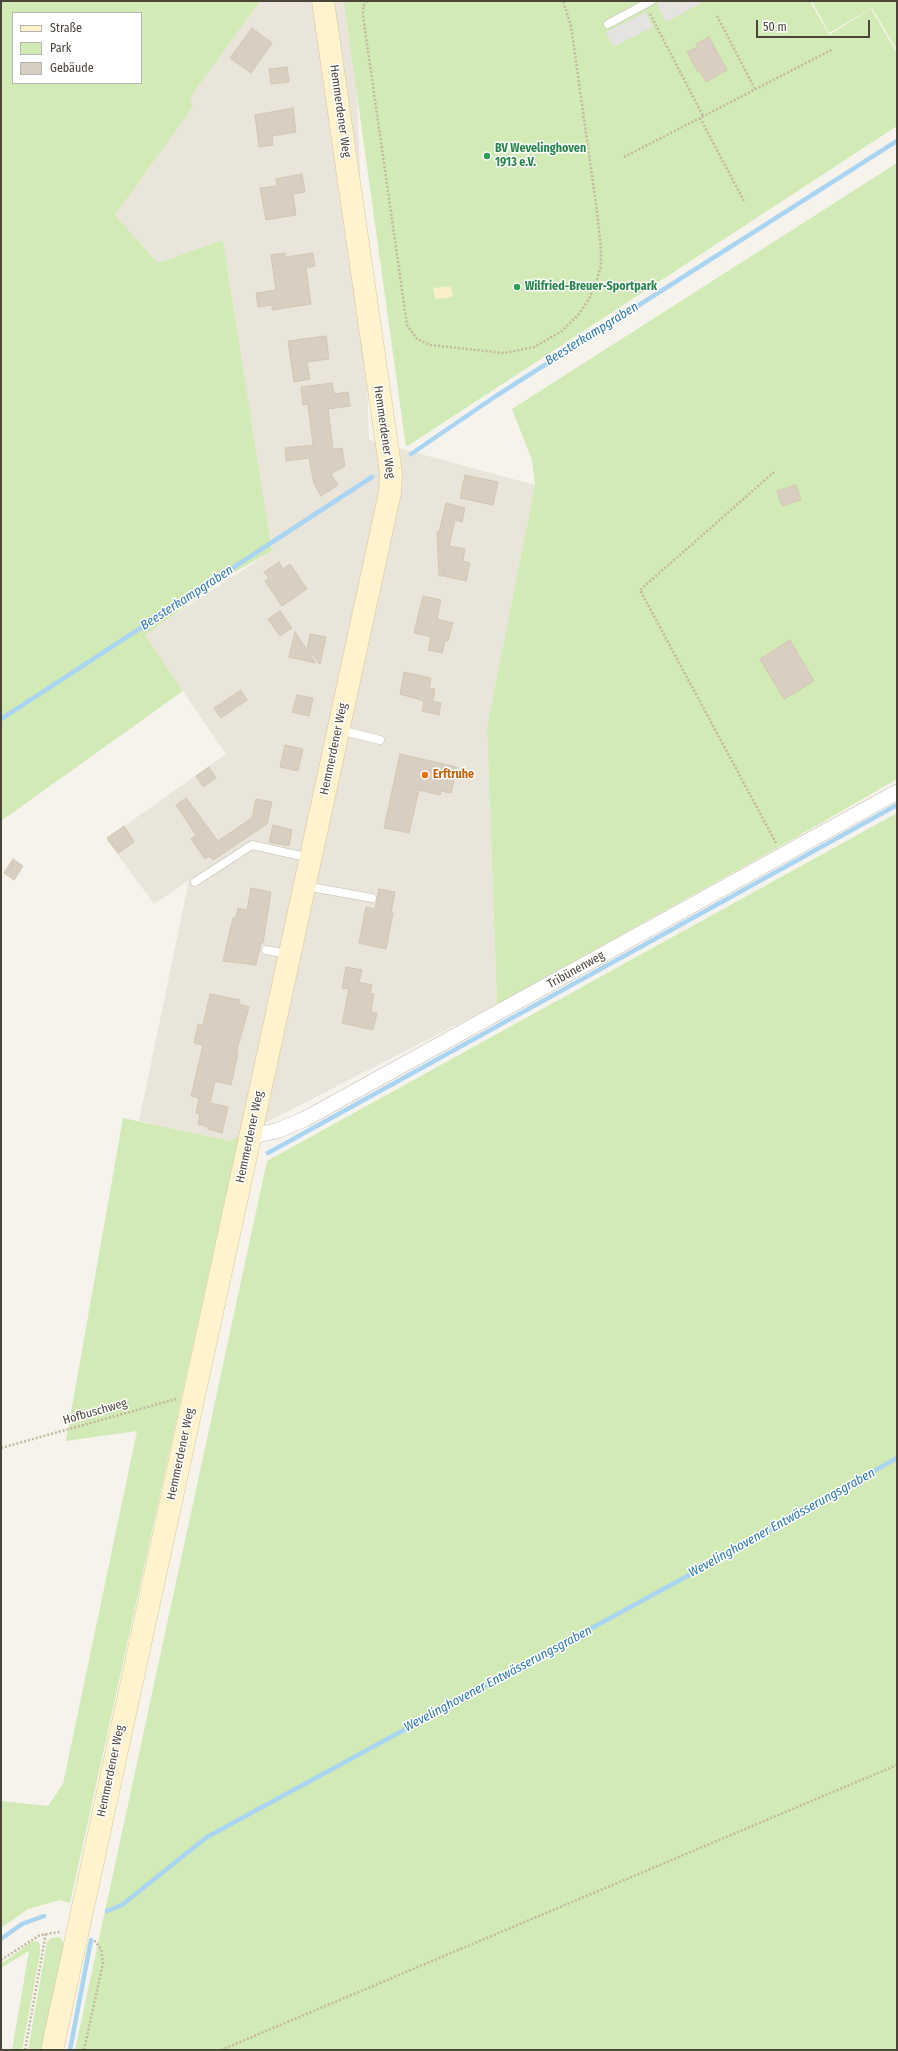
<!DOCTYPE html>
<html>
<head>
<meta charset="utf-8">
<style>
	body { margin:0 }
	#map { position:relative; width:898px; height:2051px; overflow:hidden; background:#f6f3ec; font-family:"Fira Sans Condensed",sans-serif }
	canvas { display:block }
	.frame { position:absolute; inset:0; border:2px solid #4b4439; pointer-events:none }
	.legend { position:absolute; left:12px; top:12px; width:130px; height:72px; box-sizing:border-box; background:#fff; border:1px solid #b7b4b0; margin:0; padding:5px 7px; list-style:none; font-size:12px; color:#4b4439 }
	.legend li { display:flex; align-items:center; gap:8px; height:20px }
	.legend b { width:20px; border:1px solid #b7b4b0 }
	.scale { position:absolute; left:756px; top:20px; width:114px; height:18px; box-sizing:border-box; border:2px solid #4b4439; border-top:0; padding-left:5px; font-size:12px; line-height:14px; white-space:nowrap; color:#4b4439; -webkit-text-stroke:3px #fff; paint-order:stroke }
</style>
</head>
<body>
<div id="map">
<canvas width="898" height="2051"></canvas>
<div class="frame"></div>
<ul class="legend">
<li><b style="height:5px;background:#fff3cd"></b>Straße</li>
<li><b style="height:11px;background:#d2eab5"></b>Park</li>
<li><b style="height:11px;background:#d8cfc1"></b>Gebäude</li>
</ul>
<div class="scale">50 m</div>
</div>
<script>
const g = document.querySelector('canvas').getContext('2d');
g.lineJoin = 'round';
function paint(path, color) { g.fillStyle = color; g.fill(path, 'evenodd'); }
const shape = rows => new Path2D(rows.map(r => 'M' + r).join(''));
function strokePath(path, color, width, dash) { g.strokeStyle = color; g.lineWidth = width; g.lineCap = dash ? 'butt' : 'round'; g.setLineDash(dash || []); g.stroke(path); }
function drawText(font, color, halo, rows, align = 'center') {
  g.font = font + ' "Fira Sans Condensed",sans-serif'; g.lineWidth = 3; g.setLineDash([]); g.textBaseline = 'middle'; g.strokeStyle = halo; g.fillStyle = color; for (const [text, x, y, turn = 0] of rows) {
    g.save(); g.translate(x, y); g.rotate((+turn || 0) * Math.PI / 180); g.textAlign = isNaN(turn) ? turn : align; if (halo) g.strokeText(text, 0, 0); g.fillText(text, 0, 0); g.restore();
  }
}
const residential = shape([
	[260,1,354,1,369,440,535,485,487,726,497,1004,230,1141,139,1121,189,880,154,904,106,839,226,754,144,635,272,551,223,240,158,263,115,215,193,107,190,98]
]);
const green = shape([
	[1,1,260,1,190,98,193,107,115,215,158,263,223,240,272,551,233,573,145,635,183,691,1,821],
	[13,13,141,13,141,83,13,83],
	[344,1,810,1,829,35,871,9,897,53,897,126,406,447],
	[812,1,897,1,897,50,872,8,829,33],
	[897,163,897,779,795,838,497,1004,487,726,535,485,532,460,512,409],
	[897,813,897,2050,75,2050,267,1161],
	[123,1118,230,1141,239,1136,70,1903,60,1900,28,1909,1,1928,1,1801,48,1806,63,1784,137,1431,66,1441],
	[56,1937,61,1938,66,1949,45,2050,28,2050,47,1942,51,1938],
	[37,1941,40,1945,40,1954,22,2050,12,2050,29,1951,1,1968,1,1964,31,1942]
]);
const sand = shape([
	[451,286,453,297,435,299,433,288]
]);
const parking = shape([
	[663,1,705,1,666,22,657,4],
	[646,12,653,27,613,47,606,32]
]);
const stream = shape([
	[411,454,496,396,897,141],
	[1,719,372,477],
	[268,1153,897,805],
	[107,1911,122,1905,207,1837,715,1561,897,1458],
	[1,1939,22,1924,44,1916],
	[70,2050,91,1940]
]);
const building = shape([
	[252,28,272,43,251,73,230,58,252,28],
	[709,37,727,70,706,82,700,71,698,72,687,52,698,47,696,44,709,37],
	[287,67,289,82,271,84,269,69,287,67],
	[293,108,296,132,272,136,273,145,259,147,255,115,293,108],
	[302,174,305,192,293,194,296,215,266,220,260,188,277,186,276,179,302,174],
	[285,253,285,257,313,253,315,266,306,268,311,304,272,310,272,305,258,307,256,293,276,290,271,255,285,253],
	[326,336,329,359,307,362,310,379,294,382,288,341,326,336],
	[332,383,334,394,348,392,350,406,328,409,333,449,342,448,345,466,331,474,338,485,321,496,314,484,309,458,286,461,285,448,313,445,308,404,303,405,301,387,332,383],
	[465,475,498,482,493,505,460,498,465,475],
	[796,485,801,500,782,506,777,491,796,485],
	[446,503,465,508,462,522,455,520,449,546,465,549,463,561,470,563,466,581,444,576,445,568,443,576,439,576,437,532,439,532,446,503],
	[279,562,283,569,290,564,307,589,282,606,265,581,269,578,264,572,279,562],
	[423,596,441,600,437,619,453,623,448,641,445,640,442,653,428,650,431,637,414,633,423,596],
	[280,611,292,628,280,636,268,619,280,611],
	[295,632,307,650,310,634,326,637,320,664,313,655,311,656,316,663,289,657,295,632],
	[790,640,814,681,784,699,760,659,790,640],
	[404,672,431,678,429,688,435,689,433,701,441,703,439,715,422,711,424,701,400,694,404,672],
	[241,690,247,700,221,718,214,708,241,690],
	[297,695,313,698,309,716,292,712,297,695],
	[285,745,303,749,298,771,280,767,285,745],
	[400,754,457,767,451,793,441,791,440,795,419,790,409,833,384,828,400,754],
	[209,767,216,778,203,787,196,776,209,767],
	[186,798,218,841,252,818,256,799,272,802,267,824,213,860,210,856,205,859,191,839,196,835,176,805,186,798],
	[273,825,292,830,289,846,269,842,273,825],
	[124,826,134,842,118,853,107,838,124,826],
	[13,859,23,866,14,880,4,873,13,859],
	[251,888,271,892,263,943,261,943,256,965,223,961,233,918,236,918,238,908,247,910,251,888],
	[379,889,395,892,391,913,393,913,386,949,359,943,366,907,375,909,379,889],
	[346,967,362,970,359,982,372,985,370,993,374,994,371,1012,377,1013,373,1030,342,1023,349,989,342,988,346,967],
	[210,994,240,1000,239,1004,249,1007,236,1053,238,1053,231,1085,215,1081,210,1103,228,1107,222,1133,208,1129,208,1127,198,1124,200,1114,196,1113,199,1098,191,1096,203,1045,194,1043,198,1024,203,1025,210,994]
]);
const path = shape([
	[367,1,363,6,363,16,407,325,417,339,430,345,505,353,534,347,562,331,579,314,589,299,596,283,601,266,601,249,597,211,571,26,563,1],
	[650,14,703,116],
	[717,16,755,89],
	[624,157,700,118],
	[744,201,700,118,833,49],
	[774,472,640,590,776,843],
	[1,1448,176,1399],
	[1,1960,40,1935,60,1932],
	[25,2050,46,1933],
	[84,2050,103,1963,101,1949,94,1940],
	[221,2050,897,1765]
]);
const lane = shape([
	[608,24,651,1],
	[340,730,380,740],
	[195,882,252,845,310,858],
	[305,886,372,898],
	[266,950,288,954]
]);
const street = shape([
	[250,1137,279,1130,305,1119,897,792]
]);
const secondary = shape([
	[52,2050,390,492,391,473,323,1]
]);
const markers = [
	[487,156,4,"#2e9e5b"],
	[517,287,4,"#2e9e5b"],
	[425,775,4,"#e8710a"]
];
const streetNames = [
	["Hemmerdener Weg",340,111,82],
	["Hemmerdener Weg",384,432,82],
	["Hemmerdener Weg",334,749,-78],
	["Tribünenweg",576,970,-29],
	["Hemmerdener Weg",250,1137,-78],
	["Hofbuschweg",95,1412,-16],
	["Hemmerdener Weg",181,1454,-78],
	["Hemmerdener Weg",111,1771,-78]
];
const leisureNames = [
	["BV Wevelinghoven",495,149],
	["1913 e.V.",495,163],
	["Wilfried-Breuer-Sportpark",525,287]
];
const foodNames = [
	["Erftruhe",433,775]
];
const waterNames = [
	["Beesterkampgraben",592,334,-32],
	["Beesterkampgraben",187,598,-33],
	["Wevelinghovener Entwässerungsgraben",782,1523,-29],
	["Wevelinghovener Entwässerungsgraben",498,1679,-28]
];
paint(residential, '#eae5da');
paint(green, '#d2eab5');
paint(sand, '#f9efc9');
paint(parking, '#e5e3e0');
strokePath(stream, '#a9d4f2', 4.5);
paint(building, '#d8cfc1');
strokePath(building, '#d3c7b4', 1);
strokePath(lane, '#c2bbae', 9);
strokePath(street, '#c2bbae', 16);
strokePath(secondary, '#d6c79b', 23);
strokePath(path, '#c4b79f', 2.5, [2, 2]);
strokePath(lane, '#fff', 8);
strokePath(street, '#fff', 15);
strokePath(secondary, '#fff3cd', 22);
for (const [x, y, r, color] of markers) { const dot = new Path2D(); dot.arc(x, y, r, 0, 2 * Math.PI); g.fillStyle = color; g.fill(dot); strokePath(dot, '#fff', 1.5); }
drawText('12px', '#4b4439', '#fff', streetNames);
drawText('bold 12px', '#27864d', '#fff', leisureNames, 'left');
drawText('bold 12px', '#c56008', '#fff', foodNames, 'left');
drawText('italic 13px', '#2e7ab2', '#fff', waterNames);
</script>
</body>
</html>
